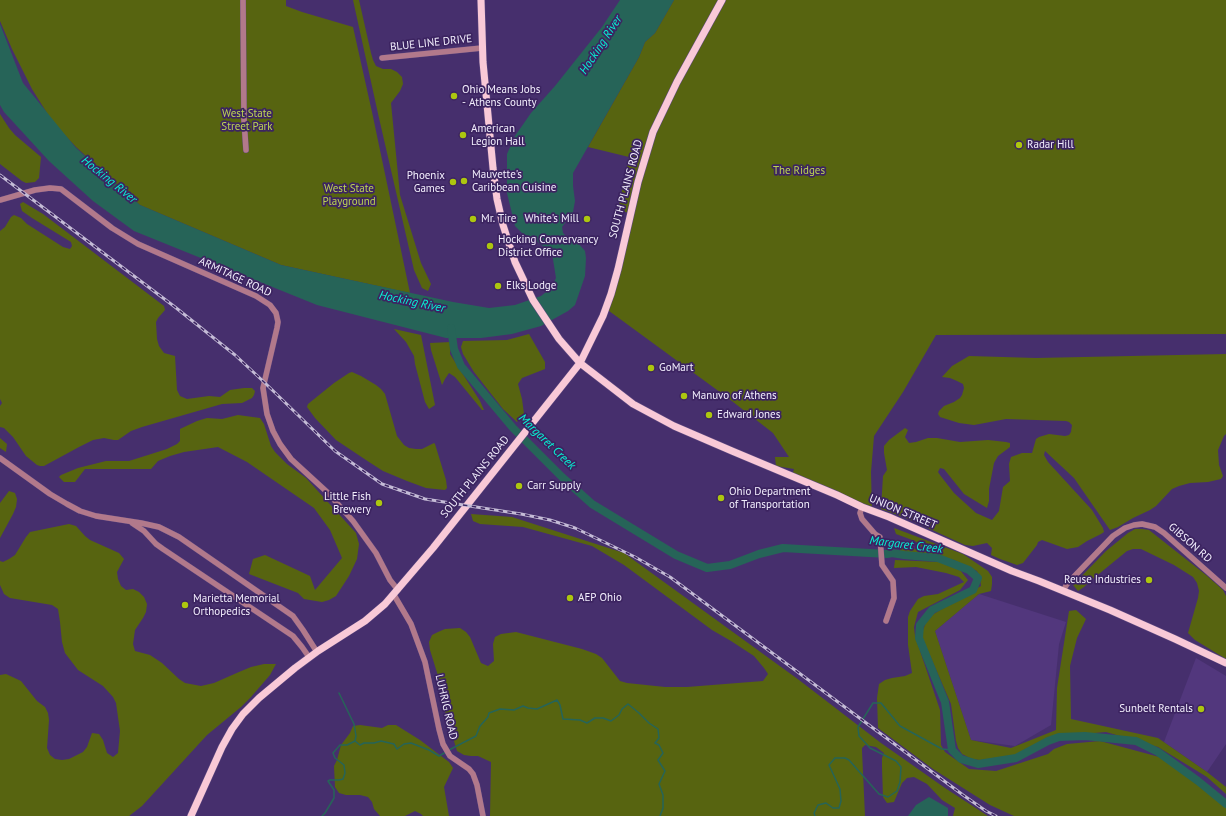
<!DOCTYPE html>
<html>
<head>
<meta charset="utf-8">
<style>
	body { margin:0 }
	canvas { display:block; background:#462f6d }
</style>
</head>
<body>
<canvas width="1226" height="816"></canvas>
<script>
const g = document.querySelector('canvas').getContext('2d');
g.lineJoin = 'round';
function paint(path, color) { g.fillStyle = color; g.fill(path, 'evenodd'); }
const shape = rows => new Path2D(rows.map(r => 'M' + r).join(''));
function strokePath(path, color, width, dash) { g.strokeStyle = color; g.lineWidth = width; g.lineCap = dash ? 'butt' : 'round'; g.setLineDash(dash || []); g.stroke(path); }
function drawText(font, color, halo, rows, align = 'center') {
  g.font = font + ' "PT Sans",sans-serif'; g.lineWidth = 3.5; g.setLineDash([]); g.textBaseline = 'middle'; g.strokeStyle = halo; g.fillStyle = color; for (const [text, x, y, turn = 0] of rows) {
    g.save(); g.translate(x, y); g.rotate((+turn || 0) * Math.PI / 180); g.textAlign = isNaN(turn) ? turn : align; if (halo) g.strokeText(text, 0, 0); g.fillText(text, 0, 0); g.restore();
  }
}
const built = shape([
	[979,594,1066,622,1059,644,1051,725,1015,746,971,740,935,631],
	[1196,658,1226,676,1226,744,1207,772,1164,742]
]);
const green = shape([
	[0,0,286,0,286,6,302,12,353,27,372,112,410,293,281,265,140,205,76,147,52,121,32,89,12,49,0,21],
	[353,0,359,0,371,53,373,60,376,66,383,69,391,69,397,72,402,77,403,84,400,91,391,103,400,195,421,263,431,284,428,291,422,288,414,270,379,118],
	[674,0,1226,0,1226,334,936,335,903,392,874,436,871,472,872,511,792,476,794,469,776,466,775,457,789,457,773,433,728,398,605,308,629,213,618,210,629,157,588,147,639,57,645,42,655,33],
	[0,114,9,128,15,135,41,157,39,178,35,182,26,183,22,181,0,164],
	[23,202,43,214,164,306,165,310,158,318,156,322,157,339,159,346,164,353,175,356,177,390,180,396,187,399,209,396,220,397,230,390,244,388,252,388,255,391,254,395,252,398,242,403,222,404,142,427,131,431,118,440,114,440,104,438,93,440,79,447,44,466,40,466,37,465,26,456,13,437,4,428,0,427,0,406,2,403,0,399,0,231,5,227,11,217,14,215,21,218,27,224,63,247,70,249,72,246,71,242,32,218,22,211,20,204],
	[394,329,421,335,435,405,429,409,425,402,415,364,414,356,406,342],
	[529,334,545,362,545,369,522,378,518,384,522,399,524,414,517,422,503,409,474,372,463,354,461,347,463,341,507,340],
	[451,342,450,354,480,401,484,410,482,410,455,377,449,373,445,379,442,385,431,350,430,343],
	[1226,354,1226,434,1224,436,1218,450,1219,465,1223,476,1221,479,1208,482,1190,483,1179,486,1172,489,1156,506,1150,510,1133,518,1118,527,1110,530,1074,478,1045,451,1044,455,1048,462,1092,510,1103,528,1104,532,1101,534,1087,541,1078,547,1067,549,1042,540,1038,542,1037,545,1023,563,1017,565,1000,559,991,555,992,548,987,543,973,546,965,545,906,518,881,509,883,476,887,470,884,453,884,446,889,440,905,428,908,430,905,437,909,443,916,442,928,438,937,438,960,442,988,440,1006,442,1010,443,1010,447,998,456,994,463,989,489,989,501,987,508,964,494,944,469,940,468,938,472,940,475,954,493,976,513,992,520,999,511,1003,487,1010,481,1009,464,1011,457,1022,453,1032,453,1036,439,1039,437,1049,434,1065,436,1069,435,1071,432,1072,425,1069,422,1066,421,1006,419,974,425,959,423,940,417,938,414,939,411,944,406,954,402,960,398,962,395,964,388,963,384,957,381,950,378,942,377,952,366,969,356,1036,358],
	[352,372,361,376,376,385,381,389,385,394,397,436,404,445,409,448,416,449,422,449,434,443,435,444,446,480,447,488,445,490,426,488,407,481,383,471,369,462,336,440,315,418,307,407,308,404,334,383,349,373],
	[238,415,260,418,264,424,271,446,275,452,287,464,306,478,356,533,359,544,357,559,349,576,336,596,329,600,322,602,304,599,298,593,249,574,253,559,265,555,310,576,315,590,342,558,330,530,314,508,247,462,218,447,184,452,170,456,158,461,151,469,85,469,75,482,64,482,59,477,61,475,78,468,106,461,129,461,167,449,177,444,180,441,180,429,197,421,207,418,222,419],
	[0,438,7,444,6,452,0,448],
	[9,491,15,493,17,499,16,507,13,514,0,538,0,503],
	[471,514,512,517,624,553,799,680,881,743,945,788,988,816,953,816,955,808,942,800,927,784,914,777,907,778,902,783,894,802,887,803,883,797,882,767,882,758,884,753,876,747,865,745,862,748,862,751,865,816,490,816,491,762,478,756,471,756,464,755,457,751,444,708,439,679,430,650,429,642,432,635,438,632,445,629,460,628,466,632,470,637,481,663,488,666,494,661,493,644,495,637,501,634,516,632,582,649,596,654,602,658,620,681,627,683,665,687,687,687,763,681,768,674,764,668,754,656,731,641,712,630,624,565,592,546,523,527,480,524,473,521],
	[69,524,76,526,85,536,90,540,119,553,124,559,117,572,118,579,121,586,126,590,133,589,139,592,144,597,147,604,146,612,143,618,135,630,133,644,135,651,150,655,162,663,179,679,185,683,201,686,214,683,239,672,251,667,264,664,276,664,270,675,251,697,241,707,207,735,142,806,129,816,0,816,0,675,6,674,21,681,37,701,45,707,48,713,49,720,47,748,50,755,55,759,62,760,69,759,83,752,87,747,92,733,99,734,103,740,107,753,113,757,118,753,120,731,116,703,113,697,103,686,78,670,65,653,62,642,60,622,58,609,52,605,10,598,4,594,0,585,0,561,3,562,9,559,15,555,26,537,30,532],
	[894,528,963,554,988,571,992,577,992,584,991,591,979,594,935,631,971,740,1011,748,1056,730,1057,688,1069,611,1076,610,1086,619,1077,638,1070,666,1071,719,1158,738,1207,772,1226,787,1226,794,1207,777,1158,747,1106,732,1058,736,1022,755,987,761,972,759,962,754,958,748,956,741,951,704,925,644,923,641,923,630,927,620,932,615,981,586,980,578,977,571,954,560,900,552,900,547,924,550,920,545,915,541,896,534],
	[1135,529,1142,529,1149,530,1206,575,1223,590,1226,596,1226,659,1195,640,1188,633,1198,598,1199,591,1197,583,1193,577,1174,565,1141,549,1133,549,1127,551,1089,582,1084,587,1078,591,1073,585,1106,551,1128,533],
	[895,560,939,562,946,564,960,570,968,580,960,590,918,612,914,627,915,636,940,710,941,745,945,752,969,769,996,771,1048,754,1054,749,1067,744,1100,741,1163,758,1226,804,1226,816,1014,816,990,805,933,769,878,728,877,698,879,684,885,680,892,678,905,676,912,673,908,645,908,617,910,611,918,599,924,596,938,594,964,582,959,577,946,573,916,567,894,568],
	[360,725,382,728,388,725,396,725,420,740,449,762,453,768,444,787,449,816,423,816,421,814,415,811,405,816,380,816,374,809,372,802,368,797,360,795,346,795,339,793,335,787,334,766,337,760,341,745,350,733,353,726]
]);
const water = shape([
	[620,0,674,0,655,33,645,42,639,57,573,173,573,186,575,201,573,212,562,227,563,233,568,238,578,243,585,251,586,258,585,276,575,305,568,311,541,326,512,334,481,338,446,338,317,305,134,231,93,201,49,161,4,112,0,105,0,24,23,83,76,148,140,205,281,265,453,302,489,308,515,305,541,296,551,288,556,278,552,253,534,239,522,233,515,226,507,193,507,154,515,136,531,113,555,86,602,27],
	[929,797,948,808,948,816,908,816,916,805]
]);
const stream = shape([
	[339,693,354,724,356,736,355,741],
	[449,750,476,736,480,726,488,717,489,713,500,709,514,710,523,706,528,708,537,709,557,700,560,705,563,719,580,720,587,723,595,718,603,718,611,721,619,715,622,709,628,704,639,713,649,723,658,729,659,738,655,743,659,745,663,753,658,760,665,771,659,784,663,795,663,808,660,816],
	[322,816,325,813,334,798,334,790,328,781,330,780,339,780,343,779,345,773,344,765,335,758,333,753,340,745,347,745,355,741,360,745,364,743,374,743,381,741,394,744,397,749,404,744,411,743,429,750,439,756,446,752],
	[815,816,814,813,818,805,826,803,833,808,839,808,841,801,840,789,829,765,835,758,845,758,849,760,879,794,888,797,897,791,900,782,901,767,896,761,870,748,859,736,858,727,873,703,881,703,900,726,942,749,952,750]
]);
const river = shape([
	[451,328,454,349,461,366,513,428,562,477,592,504,676,555,707,568,730,565,759,554,783,548,887,554,892,553,904,555,938,558,969,570,978,578,973,590,932,610,920,625,919,638,945,702,952,750,961,759,978,764,1016,758,1048,741,1059,737,1085,736,1136,741,1158,752,1198,781,1226,804]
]);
const minor = shape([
	[243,0,244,120,246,150],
	[382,58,482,48],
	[0,200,35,190,50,188,61,189,112,228,138,244,256,296,270,305,276,313,278,322,277,328,263,388,267,414,273,431,280,444,291,459,327,492,353,521,376,553,390,580,398,590],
	[0,458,50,494,67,504,80,511,96,516,141,523,159,527,179,537,293,616,303,630,317,652],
	[862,507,860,513,862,519,875,534,880,537,882,565,893,581,894,598,886,621],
	[132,523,144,531,156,544,163,549,293,636,302,647,309,657],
	[1063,591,1067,584,1113,536,1125,528,1134,525,1142,524,1155,527,1164,533,1226,588],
	[394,595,411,624,425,662,439,729,443,744,450,756,469,769,473,774,477,785,483,816]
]);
const major = shape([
	[481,0,483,62,493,168,497,199,503,225,515,262,533,300,559,339,580,363,633,404,674,426,732,451,837,495,862,507,889,517,1012,571,1039,581,1110,610,1175,639,1226,663],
	[191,816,222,747,232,729,243,714,259,698,295,668,318,651,365,621,385,604,433,548,580,363,603,316,611,294,618,269,638,182,653,132,677,82,722,0]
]);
const rail = shape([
	[0,175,175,307,235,355,264,382,335,451,382,484,425,499,521,514,550,520,575,528,635,557,670,577,963,795,986,811,996,816]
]);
const markers = [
	[454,96,4,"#adc60f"],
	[463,135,4,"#adc60f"],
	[1019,145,4,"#adc60f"],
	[464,181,4,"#adc60f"],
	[453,182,4,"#adc60f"],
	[473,219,4,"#adc60f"],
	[587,219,4,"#adc60f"],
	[490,246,4,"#adc60f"],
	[498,286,4,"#adc60f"],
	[651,368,4,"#adc60f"],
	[684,396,4,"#adc60f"],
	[709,415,4,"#adc60f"],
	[519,486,4,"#adc60f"],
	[721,498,4,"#adc60f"],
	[379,503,4,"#adc60f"],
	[1149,580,4,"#adc60f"],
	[570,598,4,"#adc60f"],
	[185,605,4,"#adc60f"],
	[1201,709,4,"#adc60f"]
];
const streetNames = [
	["BLUE LINE DRIVE",431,43,-6],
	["SOUTH PLAINS ROAD",626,189,-75],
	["ARMITAGE ROAD",235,277,25],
	["SOUTH PLAINS ROAD",475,477,-51],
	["UNION STREET",903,512,23],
	["GIBSON RD",1190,543,41],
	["LUHRIG ROAD",446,707,77]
];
const poiNames = [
	["Ohio Means Jobs",462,90],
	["- Athens County",462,103],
	["American",471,129],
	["Legion Hall",471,142],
	["Radar Hill",1027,145],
	["Mauvette's",472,175],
	["Caribbean Cuisine",472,188],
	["Phoenix",445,176,"right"],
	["Games",445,189,"right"],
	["Mr. Tire",481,219],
	["White's Mill",579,219,"right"],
	["Hocking Convervancy",498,240],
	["District Office",498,253],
	["Elks Lodge",506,286],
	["GoMart",659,368],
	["Manuvo of Athens",692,396],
	["Edward Jones",717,415],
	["Carr Supply",527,486],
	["Ohio Department",729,492],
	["of Transportation",729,505],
	["Little Fish",371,497,"right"],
	["Brewery",371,510,"right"],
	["Reuse Industries",1141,580,"right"],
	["AEP Ohio",578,598],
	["Marietta Memorial",193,599],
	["Orthopedics",193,612],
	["Sunbelt Rentals",1193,709,"right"]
];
const parkNames = [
	["West State",247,114],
	["Street Park",247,127],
	["The Ridges",799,171],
	["West State",349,189],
	["Playground",349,202]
];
const waterNames = [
	["Hocking River",601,45,-57],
	["Hocking River",109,180,39],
	["Hocking River",412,302,12],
	["Margaret Creek",547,442,44],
	["Margaret Creek",906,545,7]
];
paint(built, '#52377d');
paint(green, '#576410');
paint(water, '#266458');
strokePath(stream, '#266458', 1.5);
strokePath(river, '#266458', 8);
strokePath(minor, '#5e4a81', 6);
strokePath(major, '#5e4a81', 8);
strokePath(minor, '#b2798b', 5.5);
strokePath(major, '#f9c9d7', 7);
strokePath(rail, '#c4bbd6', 3);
strokePath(rail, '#3c2461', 1.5, [4.5]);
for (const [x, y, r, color] of markers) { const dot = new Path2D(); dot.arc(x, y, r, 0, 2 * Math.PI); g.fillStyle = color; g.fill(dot); strokePath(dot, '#3c2461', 1.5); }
drawText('11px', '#f2eefd', '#3c2461', streetNames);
drawText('11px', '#f2eefd', '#3c2461', poiNames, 'left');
drawText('11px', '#bdd552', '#3c2461', parkNames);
drawText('italic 12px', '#06f3d3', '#3c2461', waterNames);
</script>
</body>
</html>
